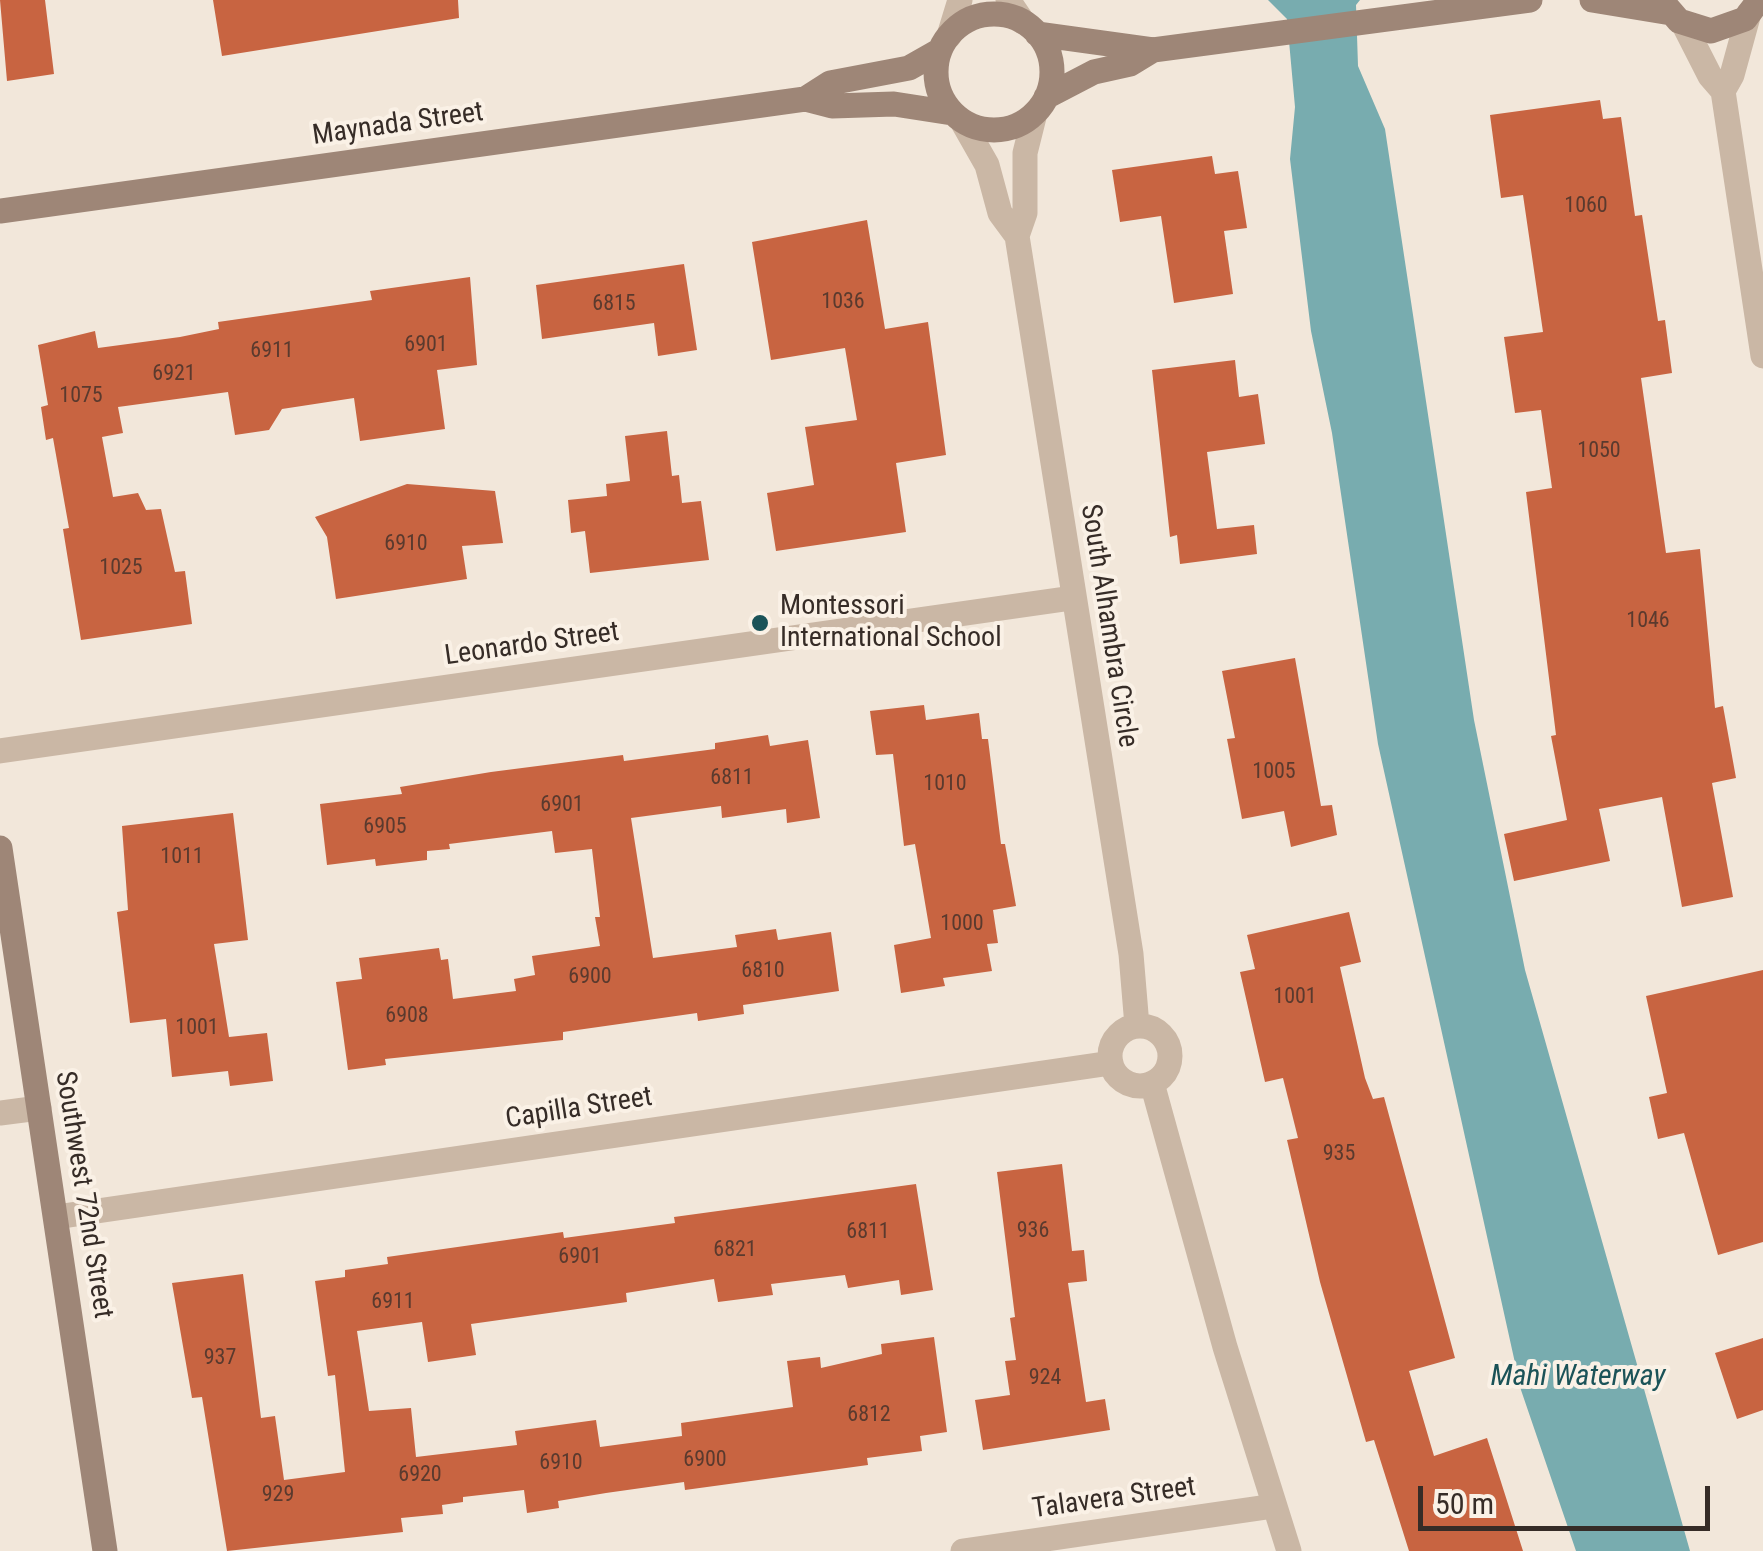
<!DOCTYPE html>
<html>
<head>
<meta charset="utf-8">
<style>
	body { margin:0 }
	#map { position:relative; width:1763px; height:1551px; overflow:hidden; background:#f2e7da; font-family:"Roboto Condensed",sans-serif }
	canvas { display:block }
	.scale { position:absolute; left:1418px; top:1486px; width:292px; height:45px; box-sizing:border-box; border:5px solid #362c27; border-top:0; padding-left:12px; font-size:30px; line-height:35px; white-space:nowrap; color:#362c27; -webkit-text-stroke:8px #faf1e6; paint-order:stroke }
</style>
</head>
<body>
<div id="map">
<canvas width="1763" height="1551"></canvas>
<div class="scale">50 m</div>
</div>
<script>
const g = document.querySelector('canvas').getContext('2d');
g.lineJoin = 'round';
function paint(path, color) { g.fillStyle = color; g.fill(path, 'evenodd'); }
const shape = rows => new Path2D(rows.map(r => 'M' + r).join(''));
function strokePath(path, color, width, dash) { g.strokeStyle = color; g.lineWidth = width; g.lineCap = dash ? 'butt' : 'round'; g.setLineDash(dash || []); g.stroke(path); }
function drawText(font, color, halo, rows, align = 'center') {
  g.font = font + ' "Roboto Condensed",sans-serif'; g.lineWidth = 8; g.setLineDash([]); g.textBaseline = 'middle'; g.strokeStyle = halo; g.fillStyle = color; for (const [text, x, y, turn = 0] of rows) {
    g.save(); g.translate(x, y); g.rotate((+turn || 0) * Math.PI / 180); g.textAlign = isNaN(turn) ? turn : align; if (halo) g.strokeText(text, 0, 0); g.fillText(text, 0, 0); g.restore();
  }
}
const water = shape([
	[1268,0,1360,0,1356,5,1358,66,1385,129,1474,720,1525,970,1690,1551,1576,1551,1521,1390,1378,744,1332,433,1311,331,1290,159,1295,107,1287,19]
]);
const building = shape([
	[0,0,45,0,54,74,7,81],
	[213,0,458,0,459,18,222,56],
	[1600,100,1603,119,1621,117,1635,216,1642,215,1658,321,1665,320,1672,373,1641,378,1666,553,1700,549,1715,708,1723,706,1736,778,1712,783,1733,897,1682,907,1662,797,1599,809,1610,861,1514,881,1504,834,1567,820,1551,736,1556,735,1526,492,1552,488,1541,410,1515,413,1504,337,1543,332,1523,195,1501,198,1490,115],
	[1212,156,1215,174,1238,171,1247,228,1224,231,1233,294,1174,303,1161,216,1120,222,1112,170],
	[867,220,885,329,928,322,946,455,896,463,906,532,776,551,767,493,814,485,805,427,857,420,845,348,771,360,752,242],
	[684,264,697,350,658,356,654,323,542,339,536,285],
	[470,277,477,365,437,370,445,429,360,441,354,398,282,409,269,430,235,435,228,392,118,407,123,433,102,437,113,497,138,493,146,510,161,509,175,572,185,571,192,624,81,640,63,529,69,528,53,438,46,440,41,407,48,405,38,345,95,331,98,348,180,337,219,329,218,322,372,300,370,291],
	[1235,360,1239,397,1258,394,1265,444,1207,452,1217,529,1254,525,1257,554,1180,564,1177,535,1170,537,1152,370],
	[667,431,672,476,679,475,682,503,701,501,709,560,590,573,585,531,571,533,568,500,607,496,606,484,630,481,625,436],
	[407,484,495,491,503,543,462,546,467,579,336,599,327,537,315,517],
	[1295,658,1321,806,1332,805,1337,835,1291,847,1284,811,1242,819,1227,739,1235,738,1222,671],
	[924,705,926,720,979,713,982,739,988,739,1001,844,1005,844,1016,906,993,910,998,943,987,944,992,971,943,978,945,986,901,993,894,945,931,938,915,844,904,846,893,754,876,755,870,711],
	[768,735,770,746,808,740,820,818,787,823,786,809,722,818,721,806,631,818,653,958,737,947,735,935,776,929,778,940,831,932,839,991,743,1005,744,1014,698,1021,697,1013,563,1032,563,1040,385,1059,386,1065,348,1070,336,982,362,979,359,958,439,948,441,960,448,959,453,999,516,991,514,979,535,975,532,956,600,946,595,917,600,917,592,849,555,853,552,831,449,844,450,849,427,851,427,860,376,866,375,859,327,865,320,804,402,794,400,787,491,772,623,755,624,761,715,749,715,743],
	[233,813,248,940,214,944,229,1037,267,1033,273,1081,230,1086,228,1071,172,1077,166,1019,130,1023,117,912,128,910,122,826],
	[1349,912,1361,962,1340,967,1365,1078,1373,1099,1384,1097,1455,1358,1409,1371,1434,1456,1487,1438,1523,1551,1409,1551,1374,1440,1366,1442,1320,1282,1287,1140,1298,1138,1283,1078,1265,1082,1240,972,1255,969,1247,935],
	[1763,970,1763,1242,1718,1255,1684,1133,1658,1139,1649,1097,1667,1093,1646,996],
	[1062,1164,1072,1251,1084,1250,1087,1281,1068,1283,1086,1402,1105,1399,1110,1430,983,1450,975,1400,1010,1395,1005,1361,1016,1360,1010,1318,1015,1317,997,1172],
	[916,1184,933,1290,901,1295,899,1280,848,1288,845,1275,771,1284,773,1295,718,1302,714,1279,626,1293,627,1302,471,1324,476,1355,428,1362,422,1322,357,1331,369,1411,411,1408,416,1457,517,1445,515,1431,596,1420,600,1447,682,1436,681,1423,793,1407,787,1361,820,1357,821,1368,882,1354,881,1344,934,1337,947,1432,920,1436,922,1451,867,1458,868,1465,685,1490,684,1482,606,1493,558,1501,559,1508,527,1513,524,1490,463,1497,463,1502,442,1505,443,1514,401,1518,403,1532,227,1551,202,1397,192,1398,172,1283,243,1274,261,1418,275,1416,284,1480,345,1472,335,1375,328,1376,315,1281,345,1277,345,1270,388,1264,387,1257,563,1232,564,1238,675,1223,674,1217],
	[1763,1338,1763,1410,1737,1419,1715,1353]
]);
const street = shape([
	[1008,0,1023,22],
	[1683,23,1710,76,1723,91,1763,356],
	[949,36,960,0],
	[1723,91,1732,75,1749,13],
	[1035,113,1025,153,1025,213,1017,236,1131,954,1137,1026],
	[962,121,987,165,1000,213,1017,236],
	[0,751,1072,598],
	'1110 1056a30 30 0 1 1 60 0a30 30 0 1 1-60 0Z',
	[1152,1083,1225,1347,1289,1551],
	[0,1113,39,1108],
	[56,1217,1111,1063],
	[963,1551,1274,1506]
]);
const secondary = shape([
	[1592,0,1671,13],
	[1661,0,1679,21,1711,31,1745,19,1759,0],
	'936 72a58 58 0 1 1 116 0a58 58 0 1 1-116 0Z',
	[1037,34,1153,50,1530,0],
	[1046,97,1094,72,1130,64,1153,50],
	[805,99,830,83,909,68,939,51],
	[0,211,805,99,832,106,894,104,952,113],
	[0,848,105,1551]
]);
const markers = [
	[760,623,10,"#1b5358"]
];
const numberNames = [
	["1060",1586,206],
	["1036",843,302],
	["6815",614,304],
	["6901",426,345],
	["6911",272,351],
	["6921",174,374],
	["1075",81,396],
	["1050",1599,451],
	["6910",406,544],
	["1025",121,568],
	["1046",1648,621],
	["1005",1274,772],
	["6811",732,778],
	["1010",945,784],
	["6901",562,805],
	["6905",385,827],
	["1011",182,857],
	["1000",962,924],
	["6810",763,971],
	["6900",590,977],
	["1001",1295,997],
	["6908",407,1016],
	["1001",197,1028],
	["935",1339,1154],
	["936",1033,1231],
	["6811",868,1232],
	["6821",735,1250],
	["6901",580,1257],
	["6911",393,1302],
	["937",220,1358],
	["924",1045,1378],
	["6812",869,1415],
	["6900",705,1460],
	["6910",561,1463],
	["6920",420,1475],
	["929",278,1495]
];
const streetNames = [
	["Maynada Street",398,125,-8],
	["South Alhambra Circle",1108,626,81],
	["Leonardo Street",532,645,-8],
	["Capilla Street",579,1109,-9],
	["Southwest 72nd Street",83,1195,81],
	["Talavera Street",1114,1499,-8]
];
const poiNames = [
	["Montessori",780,607],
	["International School",780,639]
];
const waterNames = [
	["Mahi Waterway",1578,1377]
];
paint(water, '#78acaf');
paint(building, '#c86441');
strokePath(street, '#cab7a5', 25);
strokePath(secondary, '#9e8677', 25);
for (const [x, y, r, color] of markers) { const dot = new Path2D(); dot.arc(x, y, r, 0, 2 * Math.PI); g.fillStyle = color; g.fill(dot); strokePath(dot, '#faf1e6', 4); }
drawText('22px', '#5a3a2e', null, numberNames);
drawText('28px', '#362c27', '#faf1e6', streetNames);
drawText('28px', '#362c27', '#faf1e6', poiNames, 'left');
drawText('italic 30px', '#1b5358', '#faf1e6', waterNames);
</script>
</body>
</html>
